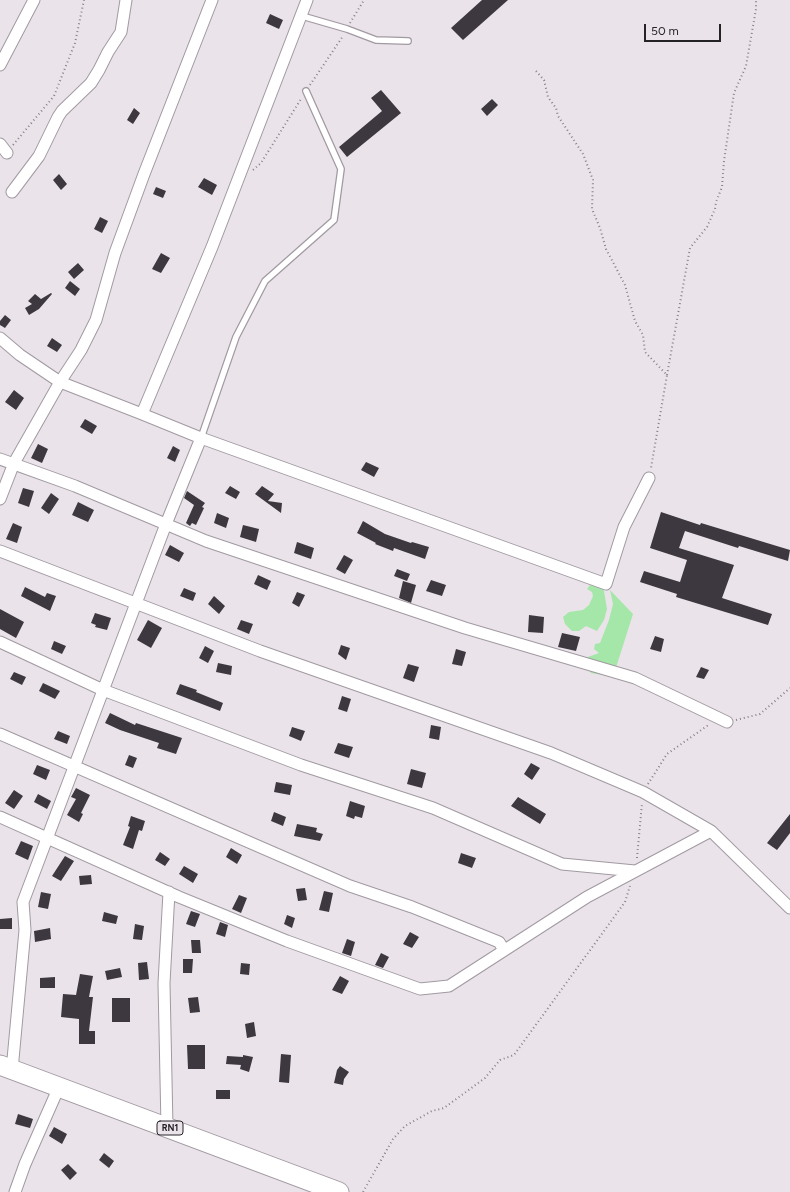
<!DOCTYPE html>
<html>
<head>
<meta charset="utf-8">
<style>
	body { margin:0 }
	#map { position:relative; width:790px; height:1192px; overflow:hidden; background:#eae3ea; font-family:Figtree,sans-serif }
	canvas { display:block }
	.scale { position:absolute; left:644px; top:24px; width:77px; height:18px; box-sizing:border-box; border:2px solid #262326; border-top:0; padding-left:5px; font-size:12px; line-height:14px; white-space:nowrap; color:#262326; -webkit-text-stroke:3px #eae3ea; paint-order:stroke }
</style>
</head>
<body>
<div id="map">
<canvas width="790" height="1192"></canvas>
<div class="scale">50 m</div>
</div>
<script>
const g = document.querySelector('canvas').getContext('2d');
g.lineJoin = 'round';
function paint(path, color) { g.fillStyle = color; g.fill(path, 'evenodd'); }
const shape = rows => new Path2D(rows.map(r => 'M' + r).join(''));
function strokePath(path, color, width, dash) { g.strokeStyle = color; g.lineWidth = width; g.lineCap = dash ? 'butt' : 'round'; g.setLineDash(dash || []); g.stroke(path); }
function drawText(font, color, halo, rows, align = 'center') {
  g.font = font + ' Figtree,sans-serif'; g.lineWidth = 4; g.setLineDash([]); g.textBaseline = 'middle'; g.strokeStyle = halo; g.fillStyle = color; for (const [text, x, y, turn = 0] of rows) {
    g.save(); g.translate(x, y); g.rotate((+turn || 0) * Math.PI / 180); g.textAlign = isNaN(turn) ? turn : align; if (halo) g.strokeText(text, 0, 0); g.fillText(text, 0, 0); g.restore();
  }
}
const green = shape([
	[590,585,602,587,604,591,607,609,604,620,597,631,586,626,579,631,572,631,565,624,563,617,569,612,583,610,589,605,593,596,592,592,587,589],
	[610,590,633,614,613,677,591,673,586,667,585,658,599,653,594,649,595,644,600,643,609,620,613,604]
]);
const building = shape([
	[482,0,508,0,463,40,451,28],
	[270,14,283,20,279,29,266,23],
	[381,90,401,113,347,157,339,147,382,111,371,98],
	[492,99,498,105,487,116,481,109],
	[134,108,140,113,133,124,127,120],
	[59,174,67,184,61,190,53,180],
	[204,178,217,185,212,195,198,187],
	[156,187,166,191,163,198,153,194],
	[100,217,108,221,102,233,94,229],
	[161,253,170,258,161,273,152,269],
	[78,263,84,270,74,279,68,272],
	[70,281,80,289,75,296,65,288],
	[51,293,52,294,39,309,29,315,25,308,32,304,28,301,35,294,41,299],
	[5,315,11,320,5,328,0,325,0,321],
	[52,338,62,345,57,352,47,346],
	[14,390,24,398,16,410,5,402],
	[85,419,97,426,92,434,80,427],
	[38,444,48,449,42,463,31,458],
	[173,446,180,450,175,462,167,458],
	[366,462,379,468,374,477,361,470],
	[230,486,240,492,236,499,225,493],
	[262,486,274,494,268,501,282,503,281,513,255,494],
	[23,488,34,491,29,507,18,503],
	[187,491,205,503,202,507,204,508,196,525,192,523,190,526,186,523,194,505,184,498],
	[51,493,59,499,49,514,41,508],
	[78,502,94,510,88,522,72,515],
	[661,512,700,525,701,523,790,550,788,561,739,546,738,548,685,531,679,548,734,565,722,598,772,614,768,625,676,597,677,594,640,582,644,571,680,582,687,560,650,548],
	[217,513,229,518,226,528,214,523],
	[363,521,385,534,411,543,412,542,429,547,425,559,394,548,393,551,375,544,376,543,357,533],
	[13,523,22,527,17,543,6,539],
	[243,525,259,529,256,542,240,537],
	[297,542,314,548,311,559,294,553],
	[170,545,184,553,179,562,165,555],
	[344,555,353,560,345,574,336,569],
	[397,569,410,574,407,581,394,576],
	[258,575,271,581,267,590,254,584],
	[431,580,446,585,442,596,426,591],
	[403,581,416,585,411,603,399,598],
	[25,587,45,597,47,593,56,596,50,611,21,596],
	[184,588,196,593,193,601,180,596],
	[297,592,305,595,299,607,292,603],
	[214,596,225,606,219,614,208,604],
	[0,609,24,622,16,638,0,629],
	[95,613,111,618,107,630,95,627,96,625,91,623],
	[529,615,544,617,543,633,528,632],
	[148,620,162,628,151,648,137,640],
	[241,620,253,624,249,634,237,629],
	[562,633,580,637,576,651,558,647],
	[655,636,664,639,661,652,650,649],
	[54,641,66,646,62,654,51,649],
	[341,645,350,648,346,660,338,654],
	[205,646,214,651,208,663,199,658],
	[456,649,466,652,462,666,452,664],
	[218,663,232,666,231,675,216,672],
	[408,664,419,667,414,682,403,678],
	[701,667,709,670,704,679,696,677],
	[14,672,26,677,22,685,10,679],
	[43,683,60,691,55,699,39,691],
	[180,684,197,690,196,692,223,703,220,711,176,694],
	[342,696,351,699,347,712,338,709],
	[110,713,135,725,136,723,182,738,176,754,157,748,159,743,120,730,105,723],
	[431,725,441,727,439,740,429,738],
	[292,727,305,731,301,741,289,736],
	[58,731,70,736,67,744,54,739],
	[338,743,353,747,349,758,334,753],
	[129,755,137,758,133,768,125,765],
	[531,763,540,768,532,780,524,774],
	[37,765,50,770,46,780,33,774],
	[411,769,426,773,422,788,407,784],
	[276,782,292,785,290,795,274,792],
	[76,788,90,795,81,813,83,814,79,822,67,815,76,799,71,797],
	[14,790,23,796,14,809,5,803],
	[38,794,51,801,47,809,34,802],
	[518,797,546,814,540,824,511,806],
	[350,801,365,806,362,818,355,816,354,819,346,816],
	[274,812,286,817,283,826,271,821],
	[790,814,790,833,777,850,767,843],
	[131,816,145,821,142,831,139,830,133,849,123,845,130,827,128,826],
	[297,824,317,828,316,832,323,834,320,841,294,836],
	[21,841,33,846,28,860,15,854],
	[231,848,242,855,237,864,226,857],
	[160,852,170,859,165,866,155,860],
	[461,853,476,858,472,868,458,863],
	[65,856,74,861,61,881,52,876],
	[184,866,198,874,193,883,179,874],
	[91,875,92,884,80,885,79,876],
	[305,888,307,900,298,901,296,889],
	[324,891,333,893,329,912,319,910],
	[41,892,51,894,48,909,38,907],
	[239,895,247,898,241,913,232,909],
	[191,911,200,914,195,927,186,924],
	[104,912,118,916,116,924,102,921],
	[287,915,295,918,292,928,284,924],
	[12,918,12,929,0,929,0,919],
	[220,922,228,925,225,937,216,934],
	[135,924,144,926,142,940,133,939],
	[50,928,51,939,35,942,34,931],
	[410,932,419,937,412,948,403,944],
	[347,939,355,942,351,956,342,953],
	[191,940,200,940,201,953,192,953],
	[381,953,389,957,383,968,375,965],
	[183,959,193,959,192,973,183,973],
	[147,962,149,979,139,980,138,963],
	[241,963,250,964,249,975,240,974],
	[120,968,122,977,107,980,105,971],
	[80,974,93,976,89,997,93,997,89,1031,95,1031,95,1044,79,1044,79,1019,61,1017,63,994,76,995],
	[340,976,349,981,342,994,332,990],
	[55,977,55,988,40,988,40,978],
	[198,997,200,1012,190,1013,188,998],
	[112,998,130,998,130,1022,112,1022],
	[254,1022,256,1036,247,1038,245,1024],
	[187,1045,205,1045,205,1069,188,1069],
	[281,1054,291,1055,289,1083,279,1082],
	[243,1055,253,1057,249,1072,240,1069,241,1065,226,1064,227,1056,243,1057],
	[340,1066,349,1072,344,1079,343,1085,334,1083,337,1070],
	[216,1090,230,1090,230,1099,216,1099],
	[18,1114,33,1119,30,1128,15,1124],
	[54,1127,67,1134,62,1144,49,1136],
	[104,1153,114,1161,109,1168,99,1160],
	[68,1164,77,1173,70,1180,61,1170]
]);
const path = shape([
	[350,23,364,0],
	[536,71,544,80,548,97,556,108,558,116,583,154,593,180,592,209,600,228,606,249,625,285,635,321,643,335,645,352,667,375,651,468],
	[310,85,343,36],
	[13,145,54,96,75,43,84,0],
	[253,170,261,163,301,99],
	[667,375,690,248,707,227,715,209,716,202,722,187,724,161,734,93,746,66,756,9,756,0],
	[736,720,760,714,790,688],
	[648,784,667,754,707,726,710,726],
	[637,858,642,803],
	[363,1192,393,1139,405,1126,432,1111,444,1108,485,1078,500,1060,514,1055,625,902,630,886]
]);
const service = shape([
	[302,16,347,29,376,40,408,41],
	[201,438,236,337,265,281,334,220,341,169,306,91]
]);
const minor = shape([
	[0,65,34,0],
	[0,144,7,153],
	[12,192,39,156,58,117,62,111,91,83,99,70,108,52,121,32,126,0],
	[0,338,20,355,60,382,142,414,201,438,606,584,624,527,649,478],
	[142,414,212,247,307,0],
	[0,459,75,486,206,541,465,628,635,678,727,722],
	[0,499,14,463,60,382,81,350,96,320,115,253,144,174,212,0],
	[0,551,260,651,551,753,643,792,711,831,790,908],
	[0,642,103,690,301,765,433,808,562,864,635,871],
	[0,734,350,886,412,907,499,942,504,950],
	[0,817,179,897,287,941,420,989,449,986,587,897,711,831],
	[12,1070,25,930,23,902,166,524,201,438],
	[167,1127,164,983,169,892],
	[15,1192,25,1164,59,1087]
]);
const trunk = shape([
	[0,1065,339,1192]
]);
const shields = [
	[170,1128,26]
];
const shieldNames = [
	["RN1",170,1128]
];
paint(green, '#a4e7a8');
paint(building, '#3d383f');
strokePath(service, '#a19aa1', 8);
strokePath(minor, '#a19aa1', 13);
strokePath(trunk, '#a19aa1', 21);
strokePath(path, '#878287', 2, [1, 3]);
strokePath(service, '#fff', 5.5);
strokePath(minor, '#fff', 11);
strokePath(trunk, '#fff', 19);
for (const [x, y, w] of shields) { const box = new Path2D(); box.roundRect(x - w / 2, y - 7, w, 14, 3); g.fillStyle = '#eae3ea'; g.fill(box); strokePath(box, '#262326', 1); }
drawText('bold 9px', '#262326', null, shieldNames);
</script>
</body>
</html>
